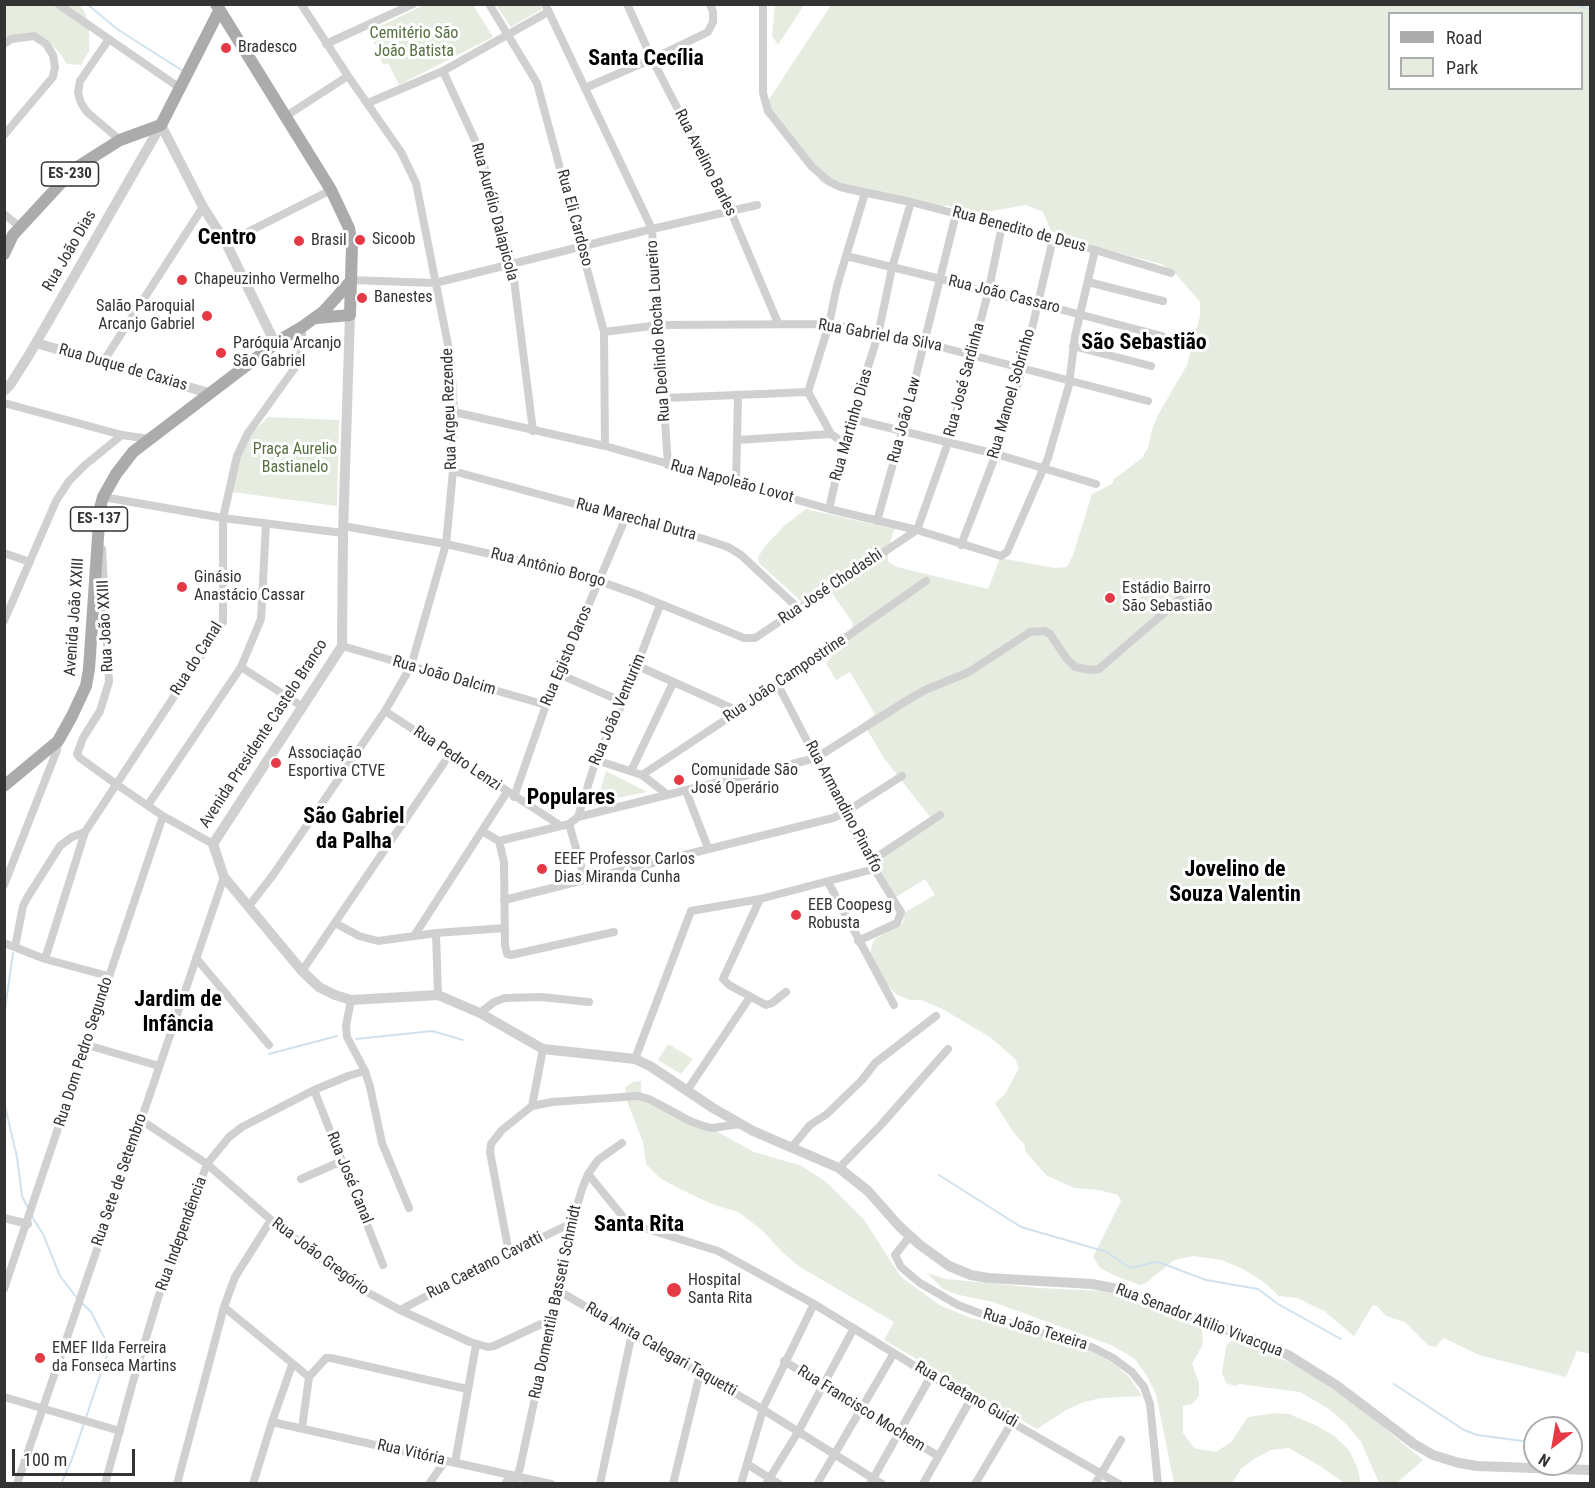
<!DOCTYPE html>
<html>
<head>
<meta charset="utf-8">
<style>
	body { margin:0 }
	#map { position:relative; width:1595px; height:1488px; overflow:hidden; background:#fff; font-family:"Roboto Condensed",sans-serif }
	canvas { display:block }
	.frame { position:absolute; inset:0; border:6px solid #333; pointer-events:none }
	.legend { position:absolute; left:1388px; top:12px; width:195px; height:78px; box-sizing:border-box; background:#fff; border:2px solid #adadad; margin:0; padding:8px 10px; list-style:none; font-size:18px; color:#333 }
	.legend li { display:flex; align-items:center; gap:12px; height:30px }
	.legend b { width:30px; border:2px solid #adadad }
	.north { position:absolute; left:1523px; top:1416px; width:60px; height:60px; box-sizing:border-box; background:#fff; border:2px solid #adadad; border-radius:50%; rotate:211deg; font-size:16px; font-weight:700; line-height:24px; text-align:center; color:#333 }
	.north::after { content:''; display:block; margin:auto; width:21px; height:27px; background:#e63946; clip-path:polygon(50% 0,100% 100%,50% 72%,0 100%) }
	.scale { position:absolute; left:12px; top:1449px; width:123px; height:27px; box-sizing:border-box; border:3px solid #333; border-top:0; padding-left:8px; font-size:18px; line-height:21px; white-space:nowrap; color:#333; -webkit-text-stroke:4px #fff; paint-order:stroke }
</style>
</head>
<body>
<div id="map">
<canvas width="1595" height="1488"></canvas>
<div class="frame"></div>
<ul class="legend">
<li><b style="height:8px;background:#ababab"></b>Road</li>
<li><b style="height:16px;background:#e6ecdf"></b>Park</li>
</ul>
<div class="north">N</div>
<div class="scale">100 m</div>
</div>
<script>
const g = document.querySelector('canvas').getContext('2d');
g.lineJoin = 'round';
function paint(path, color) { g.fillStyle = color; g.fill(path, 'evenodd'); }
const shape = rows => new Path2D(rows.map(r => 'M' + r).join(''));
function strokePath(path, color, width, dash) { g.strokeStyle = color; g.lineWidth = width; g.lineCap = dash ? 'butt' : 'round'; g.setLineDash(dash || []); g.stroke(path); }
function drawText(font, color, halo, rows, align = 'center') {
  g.font = font + ' "Roboto Condensed",sans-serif'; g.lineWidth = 6; g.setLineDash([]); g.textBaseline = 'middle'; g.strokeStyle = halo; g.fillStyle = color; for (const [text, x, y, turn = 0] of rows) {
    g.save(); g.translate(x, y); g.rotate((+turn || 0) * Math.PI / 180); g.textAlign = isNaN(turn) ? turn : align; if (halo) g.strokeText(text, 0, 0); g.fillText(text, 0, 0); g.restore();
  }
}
const green = shape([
	[5,5,79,5,85,12,89,26,89,51,81,65,67,64,59,52,49,42,18,37,5,37],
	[473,5,493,37,399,85,388,63,383,65,370,31,424,5],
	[496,5,540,5,542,9,511,27],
	[775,5,804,5,778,45,772,36],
	[831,5,1590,5,1590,1354,1577,1351,1566,1377,1479,1355,1444,1338,1435,1347,1428,1345,1405,1322,1386,1316,1377,1306,1373,1305,1354,1336,1324,1311,1297,1298,1279,1296,1265,1283,1245,1270,1222,1260,1193,1256,1174,1260,1146,1283,1140,1285,1118,1277,1100,1268,1093,1257,1121,1201,1118,1195,1099,1190,1074,1188,1046,1175,1026,1152,1024,1144,1013,1132,995,1103,1005,1094,1019,1068,1015,1059,990,1037,944,1010,922,1000,910,1000,896,994,885,983,870,957,872,945,875,939,903,923,904,913,935,895,925,879,896,897,871,859,873,854,930,817,884,758,863,723,875,714,850,672,836,680,826,663,851,632,853,623,831,592,804,604,759,563,758,557,766,545,784,526,806,509,894,529,888,551,888,562,897,567,988,589,1000,558,1055,568,1067,567,1073,555,1092,494,1112,484,1114,479,1142,458,1148,448,1152,429,1158,415,1187,365,1200,316,1200,302,1175,273,1161,264,1063,238,1051,231,1043,212,1026,205,980,213,954,208,947,205,936,211,846,193,822,183,795,148,766,104],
	[1390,14,1582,14,1582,88,1390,88],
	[268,417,339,420,337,506,232,492,238,455,251,434],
	[606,771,647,792,597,802],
	[668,1044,693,1059,681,1074,658,1060],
	[641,1081,641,1091,643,1095,660,1100,754,1152,802,1166,826,1182,864,1220,901,1277,941,1306,971,1318,1048,1336,1087,1348,1114,1364,1130,1378,1142,1396,1101,1398,1084,1402,1068,1409,1037,1429,884,1340,894,1322,800,1267,782,1252,762,1230,738,1212,712,1204,680,1189,660,1178,646,1164,643,1142,627,1101,625,1088,633,1082],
	[927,1273,946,1279,1039,1288,1103,1291,1141,1301,1202,1329,1203,1344,1192,1364,1199,1383,1199,1396,1192,1404,1183,1406,1183,1433,1194,1448,1216,1452,1231,1442,1248,1417,1275,1413,1289,1414,1315,1425,1333,1435,1349,1450,1357,1467,1360,1479,1359,1483,1344,1483,1320,1466,1289,1448,1271,1450,1254,1459,1241,1469,1232,1483,1174,1483,1156,1394,1147,1376,1134,1358,1111,1345,993,1302,959,1295,943,1289],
	[1233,1339,1294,1364,1350,1400,1423,1460,1397,1483,1379,1483,1361,1442,1347,1425,1329,1409,1300,1392,1239,1384,1235,1386,1226,1383,1222,1373,1226,1346]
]);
const stream = shape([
	[87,4,117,29,183,71],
	[1571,4,1590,9],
	[4,1016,13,953],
	[356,1039,432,1031,463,1040],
	[269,1054,337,1036],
	[4,1102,17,1157,22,1196,29,1210],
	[939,1175,1021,1227,1107,1252,1127,1266,1132,1268,1155,1262,1161,1263,1206,1280,1258,1289,1278,1304,1341,1339],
	[31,1215,43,1234,60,1276,77,1298],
	[1394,1384,1464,1430,1477,1435,1523,1441],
	[61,1484,72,1459,107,1355,106,1341,91,1312,81,1302]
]);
const minor = shape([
	[58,4,180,88],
	[489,4,537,83,604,332,605,446],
	[545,4,652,229,668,465],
	[627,4,652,59,731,212,778,323],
	[763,4,763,93,768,111,812,167,830,182,840,187,911,202,1095,250,1171,273],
	[109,39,80,81,78,93,81,103,87,112,120,140],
	[4,44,11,39,34,36,46,44,53,55,55,67,53,77,4,135],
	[326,44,413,4],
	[443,71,480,151,512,264,533,431],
	[585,88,652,59,708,32,713,22,713,12,710,4],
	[368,103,443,71,548,12],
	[286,116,348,76],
	[4,214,20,227],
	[226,243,331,190],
	[846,256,941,279,988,293,1036,303,1162,336],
	[350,280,435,283,652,229,757,205],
	[1088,282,1163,301],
	[604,332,659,325,829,324,925,343,1148,401],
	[1073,346,1151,366],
	[103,362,203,207],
	[665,398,808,392],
	[4,403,122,435,150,439],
	[454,412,605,446,829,509,917,530,1001,556,1007,552,1048,458,1069,385,1075,336,1095,250],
	[853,419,996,454,1096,484],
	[737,440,831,434],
	[844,443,831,434,808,392,829,324,837,286,865,193],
	[453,471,704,539,728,547,741,555,798,608],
	[736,483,738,396],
	[103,497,223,518,343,533],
	[829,509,844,443,878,335,892,268,911,202],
	[877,521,902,432,956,214],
	[343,526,446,544,579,574,636,594,744,638,755,638,917,530,948,443,988,293,1002,226],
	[961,545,996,454,1023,367,1053,239],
	[102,549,109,682,100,711,83,738,77,754,80,758,116,784,163,816,213,844],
	[4,553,30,562],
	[4,621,56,501,69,481,85,465,122,435],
	[342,646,546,705],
	[638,666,738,711],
	[241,667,303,707],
	[559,674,623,702],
	[778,685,870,862,901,912,897,923,858,941],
	[385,711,561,826],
	[596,760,642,775,668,795],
	[631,771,673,683],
	[642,775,778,685,926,581],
	[686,791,708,848],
	[514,797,546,705,626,517],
	[148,805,241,667,261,619,266,524],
	[578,817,596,760,623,702,660,605],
	[569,824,585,879],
	[482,831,499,841,504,862,505,945,507,954,511,955,614,932],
	[499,841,569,824,578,817,816,758,906,701,925,690,969,672,1030,632,1045,631,1050,634,1067,659,1075,667,1091,670,1099,669,1180,599],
	[870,862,940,815],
	[828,882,894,1005],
	[4,885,57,750,58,741],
	[760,899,723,979,729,985,766,1005,772,1003,786,992],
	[504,900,833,818,844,813,902,776],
	[249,906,273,875,385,711,411,666,446,544,453,471,454,412,451,360,416,183,401,152,348,76,301,4],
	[335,923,359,936,378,941,436,933,505,928],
	[436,933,438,995],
	[414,936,507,792],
	[4,943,45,959,108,976],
	[15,947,23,906,27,898,60,846,72,837,85,832],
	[196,958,269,1045],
	[45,959,85,832,223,622,223,518,237,456,248,433,299,362,302,345,302,327],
	[302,971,450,754],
	[351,1000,346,1026,347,1037,365,1071,370,1087,382,1143,409,1208],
	[480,1013,494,1002,505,998,541,997,589,1002],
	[87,1045,159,1066],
	[635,1059,691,911,760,899,874,869],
	[688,1089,750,997],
	[314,1090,383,1265],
	[532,1106,543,1049],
	[141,1120,207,1164,271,1220,356,1286,400,1310,470,1342,488,1347,494,1346,552,1319],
	[792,1147,810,1125,827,1114,862,1080,875,1063,936,1016],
	[839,1168,880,1126,948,1049],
	[588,1174,624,1218,631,1224,718,1251,814,1304,931,1376,1119,1484],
	[301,1179,342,1161],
	[4,1218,28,1224],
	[910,1236,895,1255,901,1267,920,1283,958,1305,995,1319,1092,1347,1113,1358,1132,1372,1144,1387,1150,1404,1158,1484],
	[509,1253,490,1152,491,1144,502,1130,532,1106,552,1102,638,1096,649,1099,692,1122,707,1127,712,1128,740,1124],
	[4,1289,163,816],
	[559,1291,762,1409,882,1484],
	[224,1307,309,1377,326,1358,331,1358,467,1389],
	[400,1310,509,1253,572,1223],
	[784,1361,938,1456],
	[4,1397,120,1431],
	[272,1422,551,1484],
	[302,1428,309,1377],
	[455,1463,476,1345],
	[747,1464,779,1484],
	[17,1484,224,877],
	[105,1484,134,1378,158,1298,207,1164,229,1137,242,1127,314,1090,348,1076,365,1071],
	[177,1484,224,1307,235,1277,271,1220],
	[253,1484,272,1422,292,1365],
	[429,1484,445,1461],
	[505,1484,510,1476],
	[514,1484,520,1468,572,1223,582,1189,588,1174,598,1160,622,1143],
	[600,1484,632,1333],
	[673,1484,700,1373],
	[741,1484,764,1406,814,1304],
	[766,1484,798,1432,854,1328],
	[817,1484,894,1353],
	[870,1484,931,1376],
	[923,1484,971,1399],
	[975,1484,1012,1422],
	[1095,1484,1121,1440]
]);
const tertiary = shape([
	[161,125,203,207,226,243,275,343],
	[350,315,343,533,342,646,213,844,224,877,302,971,319,987,335,995,351,1000,438,995,480,1013,543,1049,635,1059,650,1066,713,1108,753,1131,839,1168,868,1191,899,1226,920,1245,949,1266,971,1275,988,1278,1092,1284,1118,1289,1262,1343,1288,1355,1336,1385,1414,1444,1433,1455,1459,1463,1477,1466,1590,1470],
	[36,343,209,393],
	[4,391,10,385,29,355,161,125]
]);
const primary = shape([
	[216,4,331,190,349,228,352,245,350,315,317,318],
	[4,254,13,235,74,169,120,140,161,125,219,11],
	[4,786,58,741,72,716,86,686,89,669,100,508,103,497,116,474,133,452,146,442,280,340,302,327,324,311,350,282]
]);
const markers = [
	[226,48,6,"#e63946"],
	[360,240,6,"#e63946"],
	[299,241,6,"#e63946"],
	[182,280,6,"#e63946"],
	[362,298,6,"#e63946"],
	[207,316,6,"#e63946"],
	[221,353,6,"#e63946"],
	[182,587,6,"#e63946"],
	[1110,598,6,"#e63946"],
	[276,763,6,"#e63946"],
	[679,780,6,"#e63946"],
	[542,869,6,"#e63946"],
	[796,915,6,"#e63946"],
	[674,1290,8,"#e63946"],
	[40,1358,6,"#e63946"]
];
const shields = [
	[70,174,57],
	[99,519,57]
];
const shieldNames = [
	["ES-230",70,174],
	["ES-137",99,519]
];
const parkNames = [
	["Cemitério São",414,34],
	["João Batista",414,52],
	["Praça Aurelio",295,450],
	["Bastianelo",295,468]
];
const poiNames = [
	["Bradesco",238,48],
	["Sicoob",372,240],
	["Brasil",311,241],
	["Chapeuzinho Vermelho",194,280],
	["Banestes",374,298],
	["Salão Paroquial",195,307,"right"],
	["Arcanjo Gabriel",195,325,"right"],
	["Paróquia Arcanjo",233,344],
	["São Gabriel",233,362],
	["Ginásio",194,578],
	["Anastácio Cassar",194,596],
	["Estádio Bairro",1122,589],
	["São Sebastião",1122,607],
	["Associação",288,754],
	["Esportiva CTVE",288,772],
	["Comunidade São",691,771],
	["José Operário",691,789],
	["EEEF Professor Carlos",554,860],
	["Dias Miranda Cunha",554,878],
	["EEB Coopesg",808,906],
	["Robusta",808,924],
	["Hospital",688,1281],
	["Santa Rita",688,1299],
	["EMEF Ilda Ferreira",52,1349],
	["da Fonseca Martins",52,1367]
];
const streetNames = [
	["Rua Avelino Barles",705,163,63],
	["Rua Aurélio Dalapicola",494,212,75],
	["Rua Eli Cardoso",574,218,75],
	["Rua Benedito de Deus",1019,230,15],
	["Rua João Dias",70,251,-60],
	["Rua João Cassaro",1004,295,14],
	["Rua Deolindo Rocha Loureiro",659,331,-94],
	["Rua Gabriel da Silva",880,336,10],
	["Rua Duque de Caxias",123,368,16],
	["Rua José Sardinha",965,380,-75],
	["Rua Manoel Sobrinho",1012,394,-74],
	["Rua Argeu Rezende",450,409,-92],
	["Rua João Law",905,420,-75],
	["Rua Martinho Dias",852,425,-74],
	["Rua Napoleão Lovot",732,482,15],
	["Rua Marechal Dutra",636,520,15],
	["Rua Antônio Borgo",548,568,14],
	["Rua José Chodashi",831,587,-34],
	["Avenida João XXIII",75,617,-86],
	["Rua João XXIII",106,626,-93],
	["Rua Egisto Daros",567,656,-67],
	["Rua do Canal",197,659,-58],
	["Rua João Dalcim",444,676,16],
	["Rua João Campostrine",785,679,-34],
	["Rua João Venturim",618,710,-67],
	["Avenida Presidente Castelo Branco",264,734,-57],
	["Rua Pedro Lenzi",457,759,34],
	["Rua Armandino Pinaffo",843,807,62],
	["Rua Dom Pedro Segundo",84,1052,-72],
	["Rua José Canal",349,1178,68],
	["Rua Sete de Setembro",120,1180,-71],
	["Rua Independência",182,1234,-70],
	["Rua João Gregório",320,1257,37],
	["Rua Caetano Cavatti",485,1266,-27],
	["Rua Domentila Basseti Schmidt",556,1302,-78],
	["Rua Senador Atilio Vivacqua",1199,1321,21],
	["Rua João Texeira",1035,1330,17],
	["Rua Anita Calegari Taquetti",661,1350,30],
	["Rua Caetano Guidi",966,1395,30],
	["Rua Francisco Mochem",861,1409,32],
	["Rua Vitória",411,1453,13]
];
const districtNames = [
	["Santa Cecília",646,59],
	["Centro",227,238],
	["São Sebastião",1144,343],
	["Populares",571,798],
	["São Gabriel",354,817],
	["da Palha",354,842],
	["Jovelino de",1235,870],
	["Souza Valentin",1235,895],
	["Jardim de",178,1000],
	["Infância",178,1025],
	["Santa Rita",639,1225]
];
paint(green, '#e6ecdf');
strokePath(stream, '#cfe2ee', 2);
strokePath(minor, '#d0d0d0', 8);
strokePath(tertiary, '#d0d0d0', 10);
strokePath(primary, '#ababab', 12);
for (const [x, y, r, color] of markers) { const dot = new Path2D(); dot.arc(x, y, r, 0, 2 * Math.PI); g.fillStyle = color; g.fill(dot); strokePath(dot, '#fff', 2); }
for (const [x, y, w] of shields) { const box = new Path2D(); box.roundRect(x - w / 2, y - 12, w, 24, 4.5); g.fillStyle = '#fff'; g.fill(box); strokePath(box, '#333', 1.5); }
drawText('bold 15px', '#333', null, shieldNames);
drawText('16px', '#56703f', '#fff', parkNames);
drawText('16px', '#333', '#fff', poiNames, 'left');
drawText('16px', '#333', '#fff', streetNames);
drawText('bold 22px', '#000', '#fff', districtNames);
</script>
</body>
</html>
